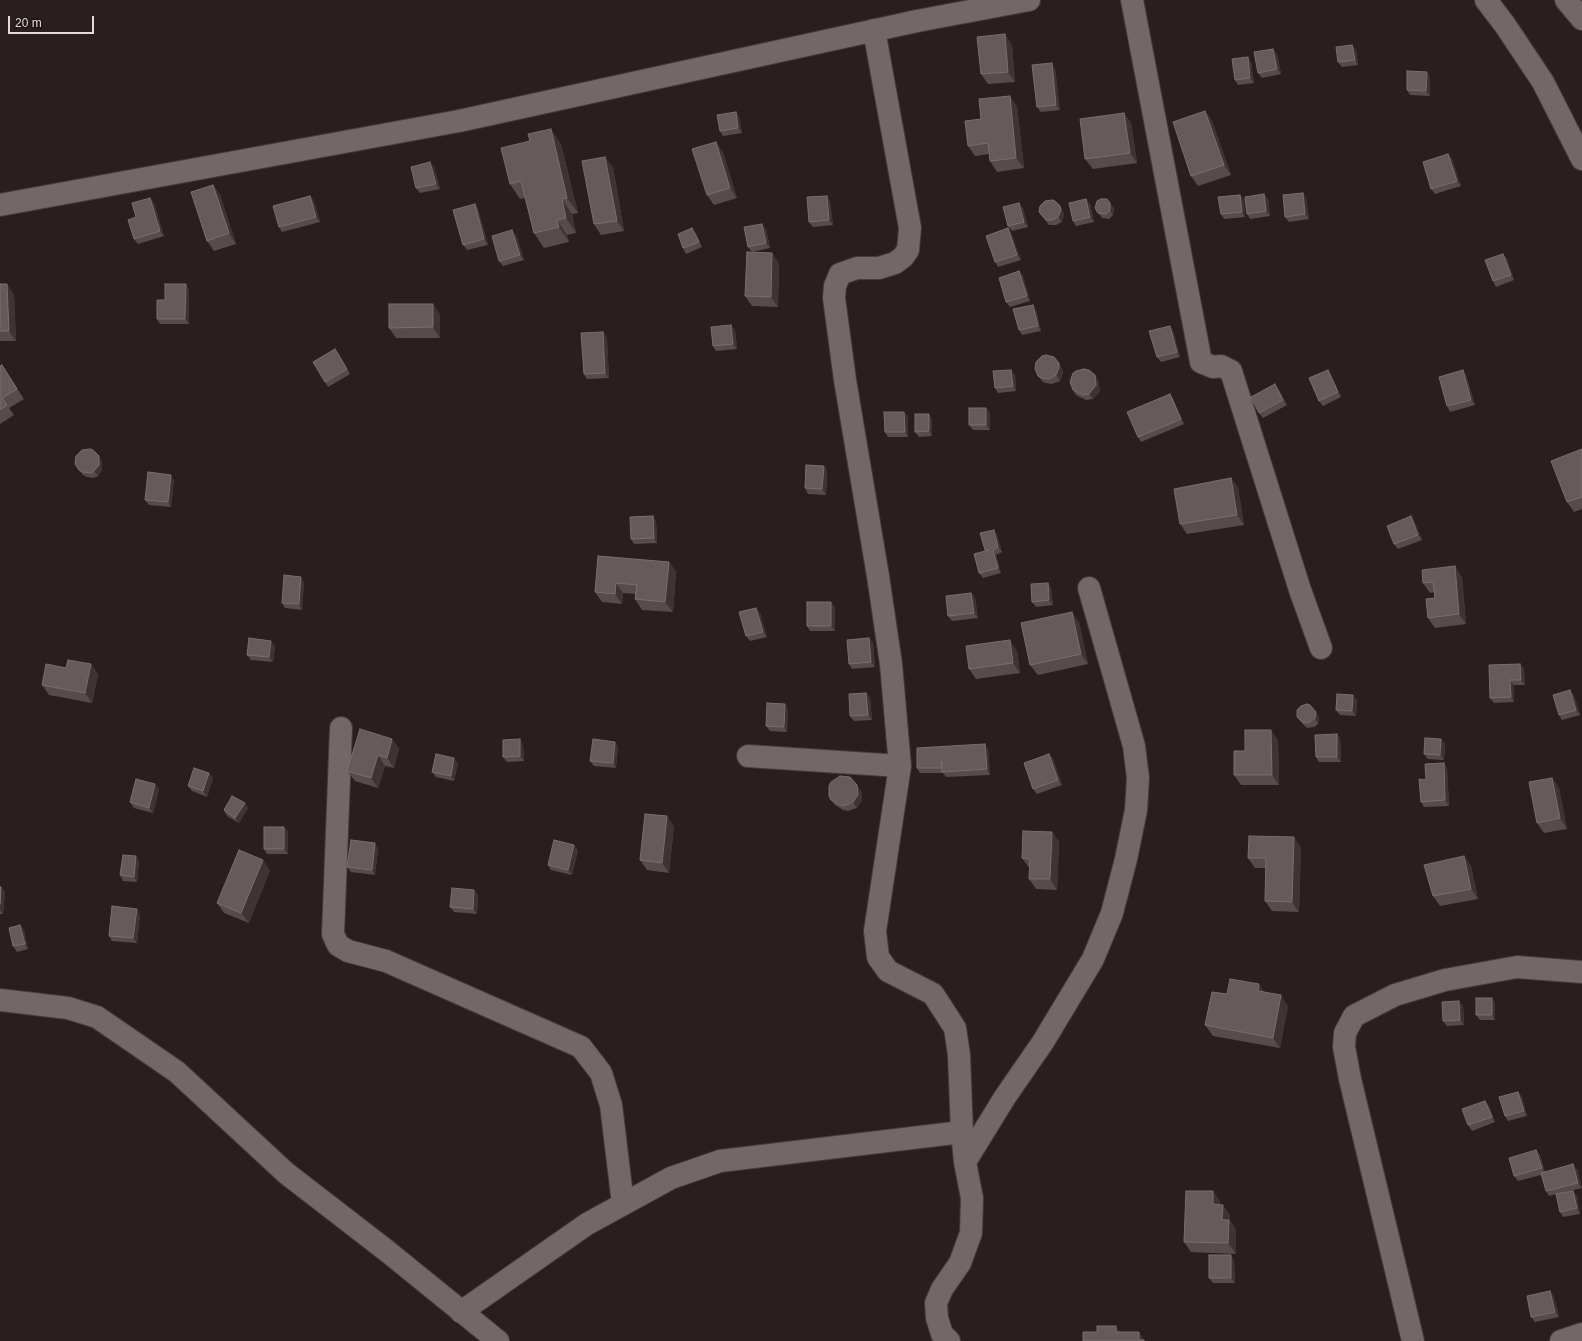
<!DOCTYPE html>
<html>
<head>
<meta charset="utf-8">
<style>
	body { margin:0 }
	#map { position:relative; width:1582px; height:1341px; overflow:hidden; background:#2a1f20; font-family:Arial,sans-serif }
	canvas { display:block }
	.scale { position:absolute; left:8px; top:16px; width:86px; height:18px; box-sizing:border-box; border:2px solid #e2dadb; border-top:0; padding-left:5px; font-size:12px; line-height:14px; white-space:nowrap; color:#e2dadb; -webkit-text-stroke:3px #201617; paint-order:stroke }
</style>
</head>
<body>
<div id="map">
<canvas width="1582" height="1341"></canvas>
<div class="scale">20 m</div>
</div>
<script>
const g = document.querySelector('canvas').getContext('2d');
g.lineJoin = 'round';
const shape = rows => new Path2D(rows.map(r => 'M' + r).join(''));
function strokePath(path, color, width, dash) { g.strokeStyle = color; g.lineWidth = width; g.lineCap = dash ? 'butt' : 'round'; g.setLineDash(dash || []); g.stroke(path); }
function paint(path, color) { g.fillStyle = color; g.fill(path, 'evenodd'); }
const minor = shape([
	[1132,0,1201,362,1213,367,1221,366,1231,371,1300,590,1321,648],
	[1486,0,1505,25,1543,82,1582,159],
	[1566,0,1582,19],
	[874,30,910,228,908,250,903,257,895,263,879,268,857,268,840,274,835,286,834,298,845,380,878,576,891,664,900,766,875,931,878,957,888,971,933,994,955,1028,959,1055,962,1132,965,1162,972,1198,971,1233,960,1263,942,1289,936,1303,937,1318,942,1334,949,1341],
	[0,205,459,121,917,21,1029,0],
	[341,728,333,934,338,945,348,951,386,961,581,1047,601,1073,611,1105,623,1204],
	[748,756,900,766],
	[0,1000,68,1008,97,1017,177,1072,286,1173,387,1251,498,1341],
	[965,1162,1005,1097,1043,1042,1093,959,1112,913,1126,859,1136,810,1138,778,1134,746,1089,588],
	[461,1312,587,1224,671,1178,720,1161,962,1132],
	[1413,1341,1350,1079,1344,1047,1345,1033,1354,1016,1395,995,1445,980,1517,967,1582,972],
	[1561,1341,1582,1334]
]);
const wall = shape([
	[1012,45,1015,82,988,84,981,74],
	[1352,45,1356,50,1358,65,1342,67,1338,62],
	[1277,54,1281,74,1262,78,1258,73],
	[1251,62,1254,83,1238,85,1235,80],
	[1055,68,1060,110,1041,112,1037,107],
	[1430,77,1430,96,1410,95,1407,90],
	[1017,106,1024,168,997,172,990,161,989,154,975,156,968,146,981,119],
	[1205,111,1212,121,1231,175,1198,186,1191,176],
	[736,112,739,117,742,133,723,136,720,131],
	[1124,113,1131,123,1137,163,1093,169,1085,159],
	[561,144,578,213,572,214,576,233,567,235,569,242,544,248,534,233,525,198,520,199,510,184],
	[723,152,737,198,714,205,707,195],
	[1448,154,1452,159,1461,186,1435,194,1431,189],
	[434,167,440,189,420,193,416,188],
	[613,167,624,231,601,235,594,224],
	[213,185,220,195,236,244,214,251,207,241],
	[1264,194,1268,199,1270,216,1250,219,1247,214],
	[1240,195,1244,200,1245,217,1224,219,1221,214],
	[310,196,314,201,320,222,282,232,279,227],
	[150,198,154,203,164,236,138,244,134,239,136,217],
	[1306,198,1309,219,1289,222,1285,217],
	[830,201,833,225,813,227,809,222],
	[475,204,478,209,488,245,467,250,463,245],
	[1090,204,1094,222,1076,226,1073,221],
	[1060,206,1063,212,1064,215,1062,222,1056,225,1049,225,1039,212],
	[1023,208,1028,227,1012,231,1008,226],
	[1095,208,1114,208,1113,215,1109,219,1102,218],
	[1008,228,1011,233,1021,260,998,267,995,262],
	[766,229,770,248,752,252,748,247],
	[696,233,702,247,686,254,683,248],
	[516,235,524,260,503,266,499,261],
	[772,253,779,264,778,307,752,306,745,296],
	[1503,254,1507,259,1514,280,1496,287,1493,281],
	[1019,271,1023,276,1030,301,1010,307,1006,302],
	[0,284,14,294,16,341,0,341],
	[189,289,189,324,160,324,157,319,165,300],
	[1036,310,1041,331,1022,335,1019,330],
	[440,314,440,338,396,338,389,328],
	[735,330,737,349,716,351,713,346],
	[1173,331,1180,357,1161,362,1157,357],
	[603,332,607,338,609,378,587,379,584,374],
	[339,354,350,374,328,387,325,382],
	[2,365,24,399,9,408,14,415,0,424,0,366],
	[1062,369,1063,373,1060,381,1052,384,1045,383,1042,381,1038,376],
	[1328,370,1331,375,1341,397,1323,406,1319,401],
	[1463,370,1466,375,1475,405,1450,412,1447,406],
	[1015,375,1016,391,998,393,995,388],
	[1095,375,1098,380,1100,391,1093,399,1086,400,1076,395,1073,390],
	[1279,390,1287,405,1263,418,1259,413],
	[1170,394,1173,399,1184,424,1141,442,1138,437],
	[986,408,990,413,990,430,973,430,969,425],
	[904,412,908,417,908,437,888,437,885,432],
	[932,419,932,436,919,437,915,432],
	[1582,449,1582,509,1574,512,1567,502],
	[102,462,102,470,98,476,94,478,87,477,83,475,79,470],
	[824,466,827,471,826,495,808,494,805,488],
	[1231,478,1238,488,1244,525,1187,534,1180,524],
	[174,480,171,507,149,505,145,500],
	[653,516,656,521,657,543,634,544,631,539],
	[1414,521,1422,540,1398,549,1394,544],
	[997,535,1002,552,996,555,1001,573,983,578,979,573,985,551,985,550],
	[598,556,669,562,676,572,673,612,642,610,635,599,636,594,623,593,622,604,602,602,595,592],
	[1462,577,1466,624,1435,628,1428,618,1435,598,1434,592,1430,593,1423,583],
	[304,582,302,610,285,608,282,603],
	[1048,583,1051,588,1053,605,1036,607,1032,602],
	[971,593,975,598,978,618,952,621,948,616],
	[831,602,835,608,835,631,810,631,807,626],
	[760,613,767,637,750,641,746,636],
	[1079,622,1088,664,1038,675,1030,665],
	[869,638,873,643,875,667,852,669,849,664],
	[275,646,273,662,251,660,247,655],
	[1017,651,1020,673,976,679,969,669],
	[91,664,98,674,92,703,49,695,42,685,66,668],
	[1520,664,1524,669,1525,685,1514,685,1514,702,1494,703,1490,698],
	[866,693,870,698,872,720,854,721,850,716],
	[1574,695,1580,715,1562,720,1559,715],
	[1357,700,1356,716,1340,715,1336,710],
	[788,709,787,732,770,731,766,726],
	[1297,717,1319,717,1318,724,1314,727,1307,728,1301,722],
	[1337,734,1340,739,1341,762,1319,762,1316,757],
	[392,739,399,749,394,768,385,766,378,788,355,781,347,771],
	[1441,739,1445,744,1444,760,1428,759,1424,754],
	[1278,740,1279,785,1241,785,1234,775],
	[615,742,618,747,616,768,594,766,590,761],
	[523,745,524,761,507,762,503,757],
	[988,749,990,775,946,777,943,773,920,773,917,768],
	[1049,754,1053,759,1062,785,1037,794,1033,789],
	[458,763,454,781,436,777,432,772],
	[1444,763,1447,768,1449,806,1424,807,1421,802,1426,780],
	[209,773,213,778,207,797,192,791,188,786],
	[1552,778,1559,788,1567,829,1544,833,1537,823],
	[159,789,153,813,134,808,130,802],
	[861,790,862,800,857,808,848,811,843,810,835,805,831,800],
	[245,803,248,808,239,823,227,816,224,810],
	[674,826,669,873,647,870,640,860],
	[284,827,288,832,288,854,267,854,264,849],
	[1052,832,1059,842,1057,890,1036,889,1029,879,1030,869,1022,858],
	[1301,847,1299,912,1272,911,1265,901,1266,868,1255,868,1248,858],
	[378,848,375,875,351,872,347,867],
	[578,850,572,875,551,870,548,865],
	[1464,856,1471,866,1478,899,1440,906,1433,896],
	[139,861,137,882,123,881,120,875],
	[270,870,249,923,224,913,217,903],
	[0,887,5,892,3,914,0,914],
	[474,890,478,895,477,914,454,912,450,907],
	[140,914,137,943,112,941,109,936],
	[24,930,28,949,17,952,13,946],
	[1265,992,1288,1006,1280,1048,1213,1036,1205,1025,1227,994],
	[1495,1003,1495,1020,1480,1020,1476,1015],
	[1463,1006,1464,1025,1447,1026,1443,1021],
	[1518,1092,1522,1097,1527,1116,1508,1121,1505,1116],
	[1485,1101,1489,1106,1495,1122,1472,1131,1468,1125],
	[1536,1150,1540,1155,1545,1172,1577,1169,1582,1188,1558,1194,1573,1191,1577,1196,1580,1214,1563,1217,1560,1212,1556,1194,1549,1196,1546,1191,1541,1175,1518,1181,1514,1176],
	[1213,1191,1220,1202,1220,1205,1230,1215,1230,1220,1236,1230,1236,1254,1191,1252,1184,1242],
	[1234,1260,1235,1283,1213,1283,1209,1278],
	[1550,1291,1554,1297,1559,1317,1535,1322,1531,1317]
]);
const shadedWall = shape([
	[1005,34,1012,45,1015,82,1008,72],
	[1352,45,1356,50,1358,65,1355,60],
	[1273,49,1277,54,1281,74,1277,69],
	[1248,57,1251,62,1254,83,1250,78],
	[1052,63,1055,68,1060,110,1056,105],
	[1427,72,1430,77,1430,96,1426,91],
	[1010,96,1017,106,1024,168,1016,158],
	[1205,111,1212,121,1231,175,1224,165],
	[736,112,739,117,742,133,738,128],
	[1124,113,1131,123,1137,163,1130,153],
	[551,129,561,144,578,213,567,198],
	[716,142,723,152,737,198,730,188],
	[1448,154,1452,159,1461,186,1457,181],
	[605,157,613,167,624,231,617,221],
	[430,162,434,167,440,189,436,184],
	[213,185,220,195,236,244,229,233],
	[1303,193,1306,198,1309,219,1305,214],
	[1264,194,1268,199,1270,216,1266,211],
	[1240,195,1244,200,1245,217,1242,212],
	[310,196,314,201,320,222,316,217],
	[827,196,830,201,833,225,829,220],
	[150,198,154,203,164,236,160,231],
	[562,199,572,214,576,233,566,218],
	[1086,199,1090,204,1094,222,1090,217],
	[1019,203,1023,208,1028,227,1024,222],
	[1110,203,1114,208,1113,215,1110,210],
	[475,204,478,209,488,245,484,239],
	[1060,206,1063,212,1064,215,1062,222,1058,217],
	[557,220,567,235,569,242,559,227],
	[762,224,766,229,770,248,766,243],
	[692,228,696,233,702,247,699,242],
	[1008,228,1011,233,1021,260,1017,255],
	[512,230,516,235,524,260,520,255],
	[772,253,779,264,778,307,771,297],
	[1503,254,1507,259,1514,280,1511,275],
	[1019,271,1023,276,1030,301,1027,296],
	[7,284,14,294,16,341,9,331],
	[186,284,189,289,189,324,185,319],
	[433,304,440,314,440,338,433,327],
	[1033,305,1036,310,1041,331,1038,326],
	[731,325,735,330,737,349,733,344],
	[1170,326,1173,331,1180,357,1177,352],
	[603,332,607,338,609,378,605,373],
	[335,349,339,354,350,374],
	[1059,363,1062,369,1063,373,1060,381,1056,375],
	[2,365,9,375,24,399,17,389],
	[1011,370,1015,375,1016,391,1013,386],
	[1328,370,1331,375,1341,397,1338,392],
	[1463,370,1466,375,1475,405,1471,400],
	[1095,375,1098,380,1100,391,1093,399,1089,394],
	[1275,384,1279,390,1287,405,1283,400],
	[1170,394,1173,399,1184,424,1181,419],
	[986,408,990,413,990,430,986,425],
	[904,412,908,417,908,437,905,432],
	[929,414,932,419,932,436,929,431],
	[99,456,102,462,102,470,98,476,94,471],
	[824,466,827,471,826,495,822,489],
	[171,475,174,480,171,507,168,502],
	[1231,478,1238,488,1244,525,1237,515],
	[653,516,656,521,657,543,654,538],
	[1411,516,1414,521,1422,540,1418,535],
	[994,530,997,535,1002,552,998,547],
	[993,550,996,555,1001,573,998,568],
	[669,562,676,572,673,612,665,602],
	[1455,566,1462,577,1466,624,1459,614],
	[301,577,304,582,302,610,299,604],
	[616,583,623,593,622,604,615,594],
	[1048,583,1051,588,1053,605,1049,600],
	[971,593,975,598,978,618,974,613],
	[831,602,835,608,835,631,831,626],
	[756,608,760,613,767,637,763,632],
	[1072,612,1079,622,1088,664,1081,654],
	[869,638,873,643,875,667,871,662],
	[1010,640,1017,651,1020,673,1013,663],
	[271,641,275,646,273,662,269,657],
	[91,664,98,674,92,703,85,693],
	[1520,664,1524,669,1525,685,1521,680],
	[1510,680,1514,685,1514,702,1511,697],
	[1570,690,1574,695,1580,715,1576,710],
	[866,693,870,698,872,720,868,715],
	[1353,695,1357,700,1356,716,1352,711],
	[785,704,788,709,787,732,784,727],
	[1316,712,1319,717,1318,724,1315,718],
	[1271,730,1278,740,1279,785,1272,775],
	[1337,734,1340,739,1341,762,1337,757],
	[392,739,399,749,394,768,387,758],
	[520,739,523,745,524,761,520,756],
	[1441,739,1445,744,1444,760,1440,755],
	[615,742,618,747,616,768,613,763],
	[985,744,988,749,990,775,987,769],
	[1049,754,1053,759,1062,785,1058,780],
	[378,755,385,766,378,788,371,778],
	[454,758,458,763,454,781,451,776],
	[1444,763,1447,768,1449,806,1445,800],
	[209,773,213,778,207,797,203,791],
	[1552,778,1559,788,1567,829,1560,818],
	[155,784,159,789,153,813,149,808],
	[857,785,861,790,862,800,857,808,853,802],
	[245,803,248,808,239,823,235,818],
	[667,816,674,826,669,873,662,863],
	[284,827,288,832,288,854,284,849],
	[1052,832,1059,842,1057,890,1050,879],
	[1294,837,1301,847,1299,912,1292,902],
	[375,843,378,848,375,875,372,870],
	[574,845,578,850,572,875,568,870],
	[136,856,139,861,137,882,134,877],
	[1464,856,1471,866,1478,899,1471,889],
	[263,860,270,870,249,923,241,913],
	[1,887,5,892,3,914,0,910],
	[474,890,478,895,477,914,473,909],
	[137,909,140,914,137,943,133,938],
	[20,925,24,930,28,949,25,944],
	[1259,984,1266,994,1258,991],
	[1281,995,1288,1006,1280,1048,1273,1038],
	[1492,998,1495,1003,1495,1020,1492,1015],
	[1459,1001,1463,1006,1464,1025,1460,1020],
	[1518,1092,1522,1097,1527,1116,1524,1111],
	[1485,1101,1489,1106,1495,1122,1492,1117],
	[1536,1150,1540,1155,1545,1173,1542,1168],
	[1573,1164,1577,1169,1582,1188,1578,1183],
	[1213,1191,1220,1202,1220,1214,1213,1204],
	[1573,1191,1577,1196,1580,1214,1577,1208],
	[1223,1205,1230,1215,1230,1220,1236,1230,1236,1254,1228,1243,1222,1220],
	[1231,1255,1234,1260,1235,1283,1231,1278],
	[1550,1291,1554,1297,1559,1317,1555,1312],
	[1116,1326,1123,1336,1116,1332],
	[1139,1332,1145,1341,1140,1341,1139,1340]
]);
const building = shape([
	[1005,34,1008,72,981,74,977,37,1005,34],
	[1352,45,1355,60,1338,62,1336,47,1352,45],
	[1273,49,1277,69,1258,73,1254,52,1273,49],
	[1248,57,1250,78,1235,80,1232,59,1248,57],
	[1052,63,1056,105,1037,107,1032,65,1052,63],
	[1407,71,1427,72,1426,91,1407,90,1407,71],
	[1010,96,1016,158,990,161,988,143,968,146,965,121,981,119,979,99,1010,96],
	[1205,111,1224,165,1191,176,1173,122,1205,111],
	[736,112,738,128,720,131,717,115,736,112],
	[1124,113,1130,153,1085,159,1080,119,1124,113],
	[551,129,567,198,562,199,566,218,557,220,559,227,534,233,521,181,510,184,501,148,530,141,528,134,551,129],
	[716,142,730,188,707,195,692,149,716,142],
	[1448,154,1457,181,1431,189,1423,162,1448,154],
	[605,157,617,221,594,224,582,161,605,157],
	[430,162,436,184,416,188,411,167,430,162],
	[213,185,229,233,207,241,191,192,213,185],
	[1303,193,1305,214,1285,217,1283,195,1303,193],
	[1264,194,1266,211,1247,214,1245,197,1264,194],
	[1240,195,1242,212,1221,214,1218,197,1240,195],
	[310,196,316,217,279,227,273,206,310,196],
	[827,196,829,220,809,222,807,197,827,196],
	[150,198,160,231,134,239,128,220,136,217,132,203,150,198],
	[1086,199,1090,217,1073,221,1069,203,1086,199],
	[1101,199,1107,199,1110,203,1110,210,1106,214,1098,213,1095,208,1097,201,1101,199],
	[1052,200,1055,201,1060,206,1061,210,1058,217,1052,220,1046,220,1039,212,1040,206,1045,201,1052,200],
	[1019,203,1024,222,1008,226,1003,207,1019,203],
	[475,204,484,239,463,245,453,210,475,204],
	[762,224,766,243,748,247,744,227,762,224],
	[692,228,699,242,683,248,678,234,692,228],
	[1008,228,1017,255,995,262,986,236,1008,228],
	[512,230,520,255,499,261,492,236,512,230],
	[747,252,772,253,771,297,745,296,747,252],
	[1503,254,1511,275,1493,281,1485,260,1503,254],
	[1019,271,1027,296,1006,302,999,278,1019,271],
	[0,284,7,284,9,331,0,331,0,284],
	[165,284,186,284,185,319,157,319,157,300,165,300,165,284],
	[389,304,433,304,433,327,389,328,389,304],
	[1033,305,1038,326,1019,330,1013,309,1033,305],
	[731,325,733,344,713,346,711,327,731,325],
	[1170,326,1177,352,1157,357,1149,331,1170,326],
	[603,332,605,373,584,374,581,333,603,332],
	[335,349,347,369,325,382,313,362,335,349],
	[1046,355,1054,357,1059,363,1059,368,1056,375,1049,379,1042,378,1038,376,1035,369,1036,362,1042,356,1046,355],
	[2,365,17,389,2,398,7,405,0,410,0,366,2,365],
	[1084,369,1089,370,1095,375,1096,385,1089,394,1083,395,1073,390,1070,382,1073,373,1076,371,1084,369],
	[1011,370,1013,386,995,388,993,371,1011,370],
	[1328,370,1338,392,1319,401,1309,378,1328,370],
	[1463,370,1471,400,1447,406,1439,377,1463,370],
	[1275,384,1283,400,1259,413,1251,397,1275,384],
	[1170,394,1181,419,1138,437,1127,412,1170,394],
	[969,408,986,408,986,425,969,425,969,408],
	[884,412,904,412,905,432,885,432,884,412],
	[915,414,929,414,929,431,915,432,915,414],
	[90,449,93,450,99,456,99,465,94,471,91,473,83,472,79,470,75,464,76,456,82,450,90,449],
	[1582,449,1582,497,1567,502,1551,461,1582,449],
	[806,465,824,466,822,489,805,488,806,465],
	[148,472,171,475,168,502,145,500,148,472],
	[1231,478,1237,515,1180,524,1174,489,1231,478],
	[653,516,654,538,631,539,630,517,653,516],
	[1411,516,1418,535,1394,544,1387,526,1411,516],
	[994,530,998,547,993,550,998,568,979,573,974,554,989,550,985,550,980,533,994,530],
	[598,556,669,562,665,602,635,599,637,585,616,583,615,594,595,592,598,556],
	[1455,566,1459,614,1428,618,1426,599,1435,598,1433,582,1423,583,1422,570,1455,566],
	[284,575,301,577,299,604,282,603,284,575],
	[1048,583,1049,600,1032,602,1031,584,1048,583],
	[971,593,974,613,948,616,946,596,971,593],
	[807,602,831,602,831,626,807,626,807,602],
	[756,608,763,632,746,636,739,612,756,608],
	[1072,612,1081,654,1030,665,1021,623,1072,612],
	[249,638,271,641,269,657,247,655,249,638],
	[869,638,871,662,849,664,847,640,869,638],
	[1010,640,1013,663,969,669,966,646,1010,640],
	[68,660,91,664,85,693,42,685,46,664,66,668,68,660],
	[1520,664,1521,680,1510,680,1511,697,1490,698,1489,665,1520,664],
	[1570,690,1576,710,1559,715,1553,695,1570,690],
	[866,693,868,715,850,716,849,694,866,693],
	[1337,694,1353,695,1352,711,1336,710,1337,694],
	[767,703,785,704,784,727,766,726,767,703],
	[1307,704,1310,705,1316,712,1315,718,1310,722,1304,723,1297,717,1297,710,1301,706,1307,704],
	[360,729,392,739,387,758,378,755,371,778,347,771,360,729],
	[1245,730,1271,730,1272,775,1234,775,1234,751,1245,751,1245,730],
	[1337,734,1337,757,1316,757,1315,735,1337,734],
	[1425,738,1441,739,1440,755,1424,754,1425,738],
	[520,739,520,756,503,757,503,740,520,739],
	[593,739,615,742,613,763,590,761,593,739],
	[985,744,987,769,942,772,942,761,941,768,917,768,917,748,985,744],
	[436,754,454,758,451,776,432,772,436,754],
	[1049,754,1058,780,1033,789,1024,763,1049,754],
	[1444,763,1445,800,1421,802,1419,779,1426,780,1425,764,1444,763],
	[194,768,209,773,203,791,188,786,194,768],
	[840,776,850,777,857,785,858,795,853,802,844,806,840,805,831,800,829,796,829,786,831,782,840,776],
	[1552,778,1560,818,1537,823,1529,782,1552,778],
	[136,779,155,784,149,808,130,802,136,779],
	[232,796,245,803,235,818,224,810,232,796],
	[645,814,667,816,662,863,640,860,645,814],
	[264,827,284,827,284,849,264,849,264,827],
	[1023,831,1052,832,1050,879,1029,879,1030,859,1022,858,1023,831],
	[1249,836,1294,837,1292,902,1265,901,1266,858,1248,858,1249,836],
	[351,840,375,843,372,870,347,867,351,840],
	[554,840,574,845,568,870,548,865,554,840],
	[239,850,263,860,241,913,217,903,239,850],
	[123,855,136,856,134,877,120,875,123,855],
	[1464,856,1471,889,1433,896,1424,865,1464,856],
	[0,887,1,887,0,904,0,887],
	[452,888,474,890,473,909,450,907,452,888],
	[112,906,137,909,133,938,109,936,112,906],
	[20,925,25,944,13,946,9,928,20,925],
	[1230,979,1259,984,1258,991,1281,995,1273,1038,1205,1025,1212,992,1227,994,1230,979],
	[1476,998,1492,998,1492,1015,1476,1015,1476,998],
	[1459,1001,1460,1020,1443,1021,1442,1002,1459,1001],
	[1518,1092,1524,1111,1505,1116,1499,1097,1518,1092],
	[1485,1101,1492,1117,1468,1125,1462,1109,1485,1101],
	[1536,1150,1542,1168,1514,1176,1509,1158,1536,1150],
	[1573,1164,1578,1183,1546,1191,1541,1173,1573,1164],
	[1186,1191,1213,1191,1213,1204,1223,1205,1222,1220,1229,1220,1228,1243,1184,1242,1186,1191],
	[1573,1191,1577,1208,1560,1212,1556,1194,1573,1191],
	[1209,1255,1231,1255,1231,1278,1209,1278,1209,1255],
	[1550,1291,1555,1312,1531,1317,1527,1296,1550,1291],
	[1097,1326,1116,1326,1116,1332,1139,1332,1139,1340,1144,1340,1144,1341,1083,1341,1083,1332,1097,1332,1097,1326]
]);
strokePath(minor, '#443b3c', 24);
strokePath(minor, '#746768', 22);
paint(wall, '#574b4d');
paint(shadedWall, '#3f3334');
paint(building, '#665a5c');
strokePath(building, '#7a6e70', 1);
</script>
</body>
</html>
